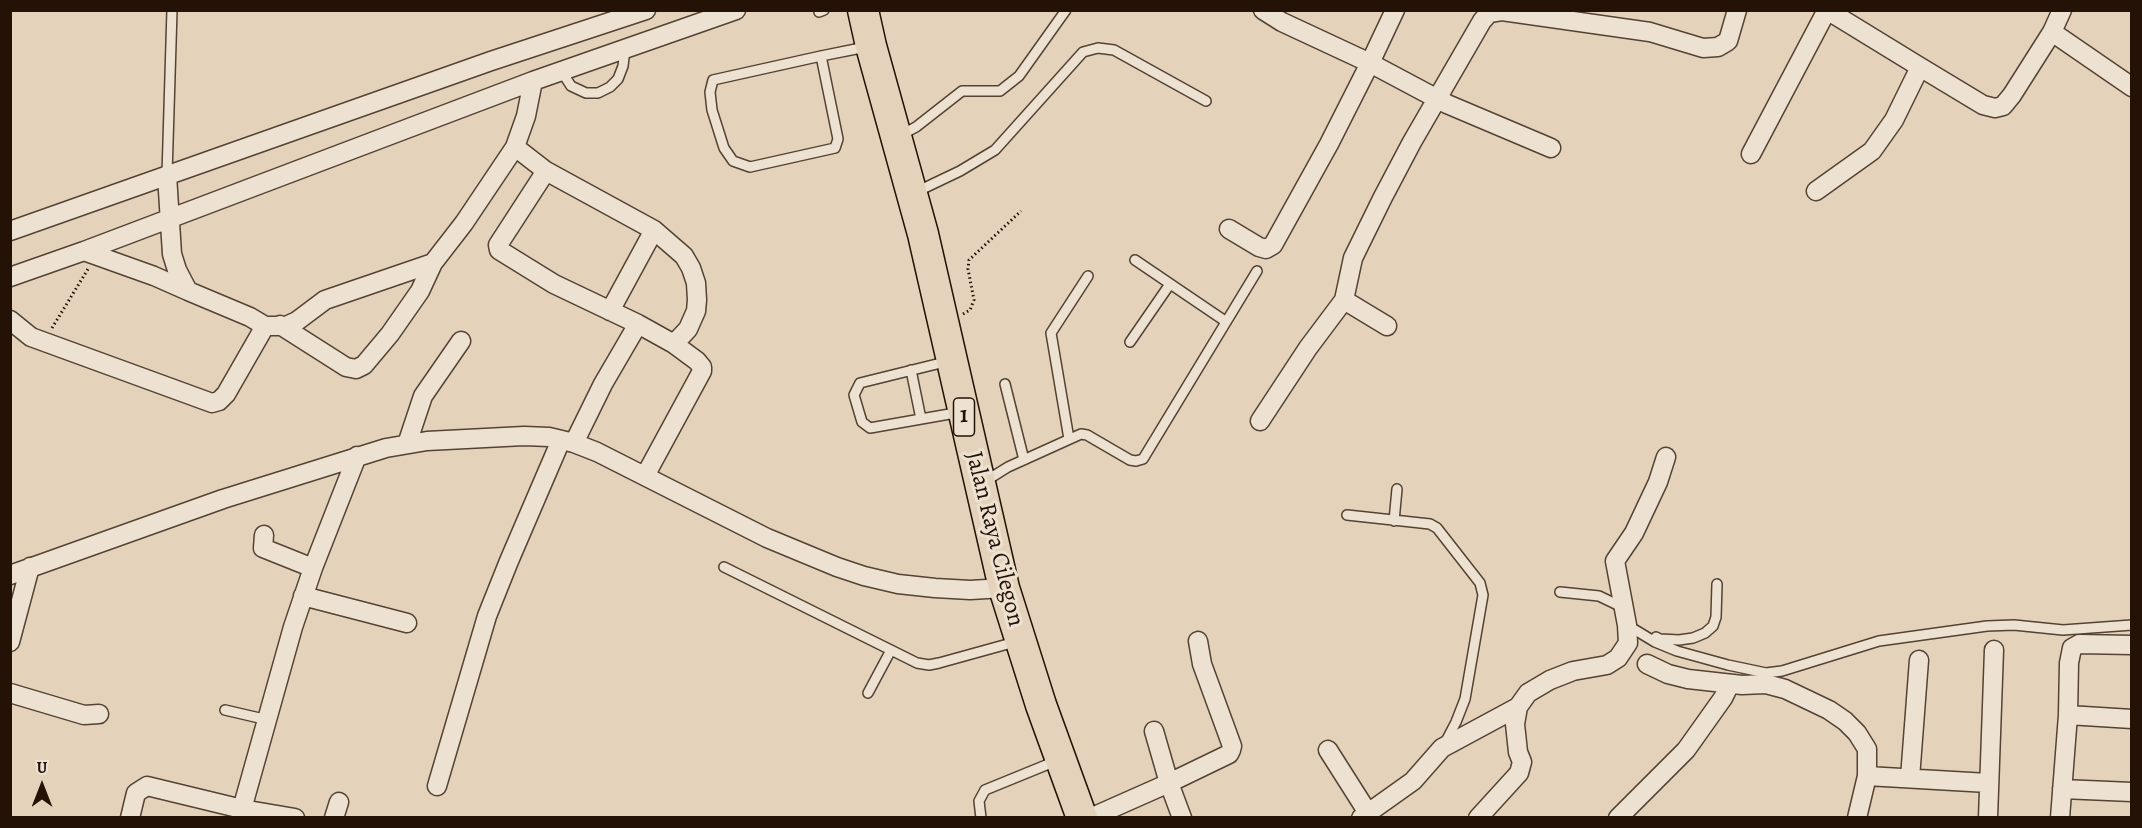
<!DOCTYPE html>
<html>
<head>
<meta charset="utf-8">
<style>
	body { margin:0 }
	#map { position:relative; width:2142px; height:828px; overflow:hidden; background:#e4d3ba; font-family:Alegreya,serif }
	canvas { display:block }
	.frame { position:absolute; inset:0; border:12px solid #241206; pointer-events:none }
	.north { position:absolute; left:12px; top:756px; width:60px; height:60px; -webkit-text-stroke:4px #ede2d2; paint-order:stroke; rotate:0deg; font-size:16px; font-weight:700; line-height:24px; text-align:center; color:#241206 }
	.north::after { content:''; display:block; margin:auto; width:21px; height:27px; background:#241206; clip-path:polygon(50% 0,100% 100%,50% 72%,0 100%) }
</style>
</head>
<body>
<div id="map">
<canvas width="2142" height="828"></canvas>
<div class="frame"></div>
<div class="north">U</div>
</div>
<script>
const g = document.querySelector('canvas').getContext('2d');
g.lineJoin = 'round';
const shape = rows => new Path2D(rows.map(r => 'M' + r).join(''));
function strokePath(path, color, width, dash) { g.strokeStyle = color; g.lineWidth = width; g.lineCap = dash ? 'butt' : 'round'; g.setLineDash(dash || []); g.stroke(path); }
function drawText(font, color, halo, rows, align = 'center') {
  g.font = font + ' Alegreya,serif'; g.lineWidth = 6; g.setLineDash([]); g.textBaseline = 'middle'; g.strokeStyle = halo; g.fillStyle = color; for (const [text, x, y, turn = 0] of rows) {
    g.save(); g.translate(x, y); g.rotate((+turn || 0) * Math.PI / 180); g.textAlign = isNaN(turn) ? turn : align; if (halo) g.strokeText(text, 0, 0); g.fillText(text, 0, 0); g.restore();
  }
}
const path = shape([
	[963,314,970,310,974,300,968,269,969,260,1021,211],
	[52,328,88,269]
]);
const service = shape([
	[819,12,824,10],
	[821,56,838,139,835,148,750,167,733,161,724,148,712,110,710,92,713,80,821,56,866,47],
	[562,72,571,86,586,93,598,93,610,87,618,79,623,66,625,49],
	[899,136,916,127,962,91,1000,91,1019,76,1066,10],
	[167,175,172,10],
	[916,192,960,171,995,150,1083,52,1098,48,1114,50,1206,101],
	[1135,260,1225,321],
	[1130,342,1170,284],
	[949,361,860,383,854,395,862,422,870,428,961,412],
	[911,370,921,419],
	[1005,384,1024,460],
	[1069,439,1051,333,1088,276],
	[984,482,1008,467,1081,434,1087,435,1130,460,1136,461,1143,459,1257,271],
	[1347,515,1430,524,1437,528,1480,583,1483,595,1465,699,1456,722,1445,743],
	[1394,521,1397,489],
	[724,567,917,663,929,665,939,663,1015,642],
	[1560,592,1599,596,1624,608],
	[1627,625,1655,642,1677,651,1728,665,1766,673,1782,671,1879,641,1987,626,2014,625,2063,630,2132,625],
	[1656,637,1660,639,1679,640,1693,638,1705,633,1713,626,1716,617,1717,584],
	[868,693,891,650],
	[225,710,268,720],
	[981,818,979,801,985,790,1056,761]
]);
const minor = shape([
	[1263,10,1282,22,1370,63,1447,104,1551,148],
	[2062,10,2052,32,2132,87],
	[515,147,546,171,498,245,499,250,554,284,638,324,674,344,697,361,702,367,702,371,645,476],
	[1751,154,1827,10,1920,67,1983,105,1995,108,2003,106,2012,95,2052,32],
	[546,171,654,230,684,256,691,268,696,283,697,300,696,311,688,329,674,344],
	[167,175,172,254,177,270,188,291,250,317,265,326,286,326,297,321,325,300,433,263,464,223,515,147,526,116,533,81],
	[1816,191,1872,151,1894,120,1920,67],
	[1229,229,1259,247,1266,249,1273,245,1329,144,1370,63,1395,10],
	[10,231,491,61,646,10],
	[84,251,154,276,188,291],
	[10,277,84,251,533,81,736,10],
	[1344,300,1387,326],
	[610,311,654,230],
	[10,320,31,337,212,403,219,401,226,394,265,326],
	[280,325,346,367,356,369,364,365,390,334,420,291,433,263],
	[1260,421,1308,348,1344,300,1353,258,1383,197,1412,142,1482,21,1489,13,1502,11,1650,32,1703,48,1718,47,1728,41,1737,10],
	[574,443,603,384,638,324],
	[407,444,423,396,461,341],
	[264,535,263,548,313,568],
	[10,575,223,499,386,448,427,441,524,436,549,437,574,443,597,452,767,538,837,567,864,576,898,584,935,588,970,590,1004,588],
	[303,596,407,623],
	[10,642,30,567],
	[1647,664,1668,674,1688,679,1742,685,1766,684,1785,689,1829,710,1845,721,1857,733,1867,749,1867,776,1857,818],
	[10,693,84,715,99,714],
	[2068,715,2132,719],
	[1154,731,1169,783,1182,818],
	[1328,750,1368,813],
	[1867,776,1988,783],
	[1910,778,1919,660],
	[437,786,487,616,509,561,561,440],
	[2062,789,2132,792],
	[242,809,295,818],
	[130,818,136,793,147,786,242,809,293,627,313,568,357,456],
	[334,818,339,802],
	[1090,818,1169,783,1229,754,1231,750,1232,746,1202,664,1198,641],
	[1361,818,1413,781,1442,748,1518,707],
	[1478,818,1519,773,1522,762,1518,752,1515,724,1518,707,1528,693,1550,680,1573,671,1607,665,1618,658,1628,643,1627,625,1615,561,1634,533,1658,482,1666,457],
	[1618,818,1686,750,1723,698,1730,684],
	[1988,818,1994,650],
	[2060,818,2068,715,2069,663,2072,648,2079,644,2132,645]
]);
const trunk = shape([
	[863,10,871,46,923,234,1004,588,1041,705,1082,818]
]);
const shields = [
	[964,417,21]
];
const shieldNames = [
	["1",964,417]
];
const streetNames = [
	["Jalan Raya Cilegon",994,539,76]
];
strokePath(service, '#544233', 12);
strokePath(minor, '#544233', 21);
strokePath(trunk, '#241206', 33);
strokePath(path, '#241206', 3, [1.5, 3]);
strokePath(service, '#ede2d2', 9);
strokePath(minor, '#ede2d2', 18);
strokePath(trunk, '#e4d3ba', 30);
for (const [x, y, w] of shields) { const box = new Path2D(); box.roundRect(x - w / 2, y - 19, w, 38, 4.5); g.fillStyle = '#ede2d2'; g.fill(box); strokePath(box, '#241206', 1.5); }
drawText('bold 22px', '#241206', null, shieldNames);
drawText('24px', '#241206', '#ede2d2', streetNames);
</script>
</body>
</html>
